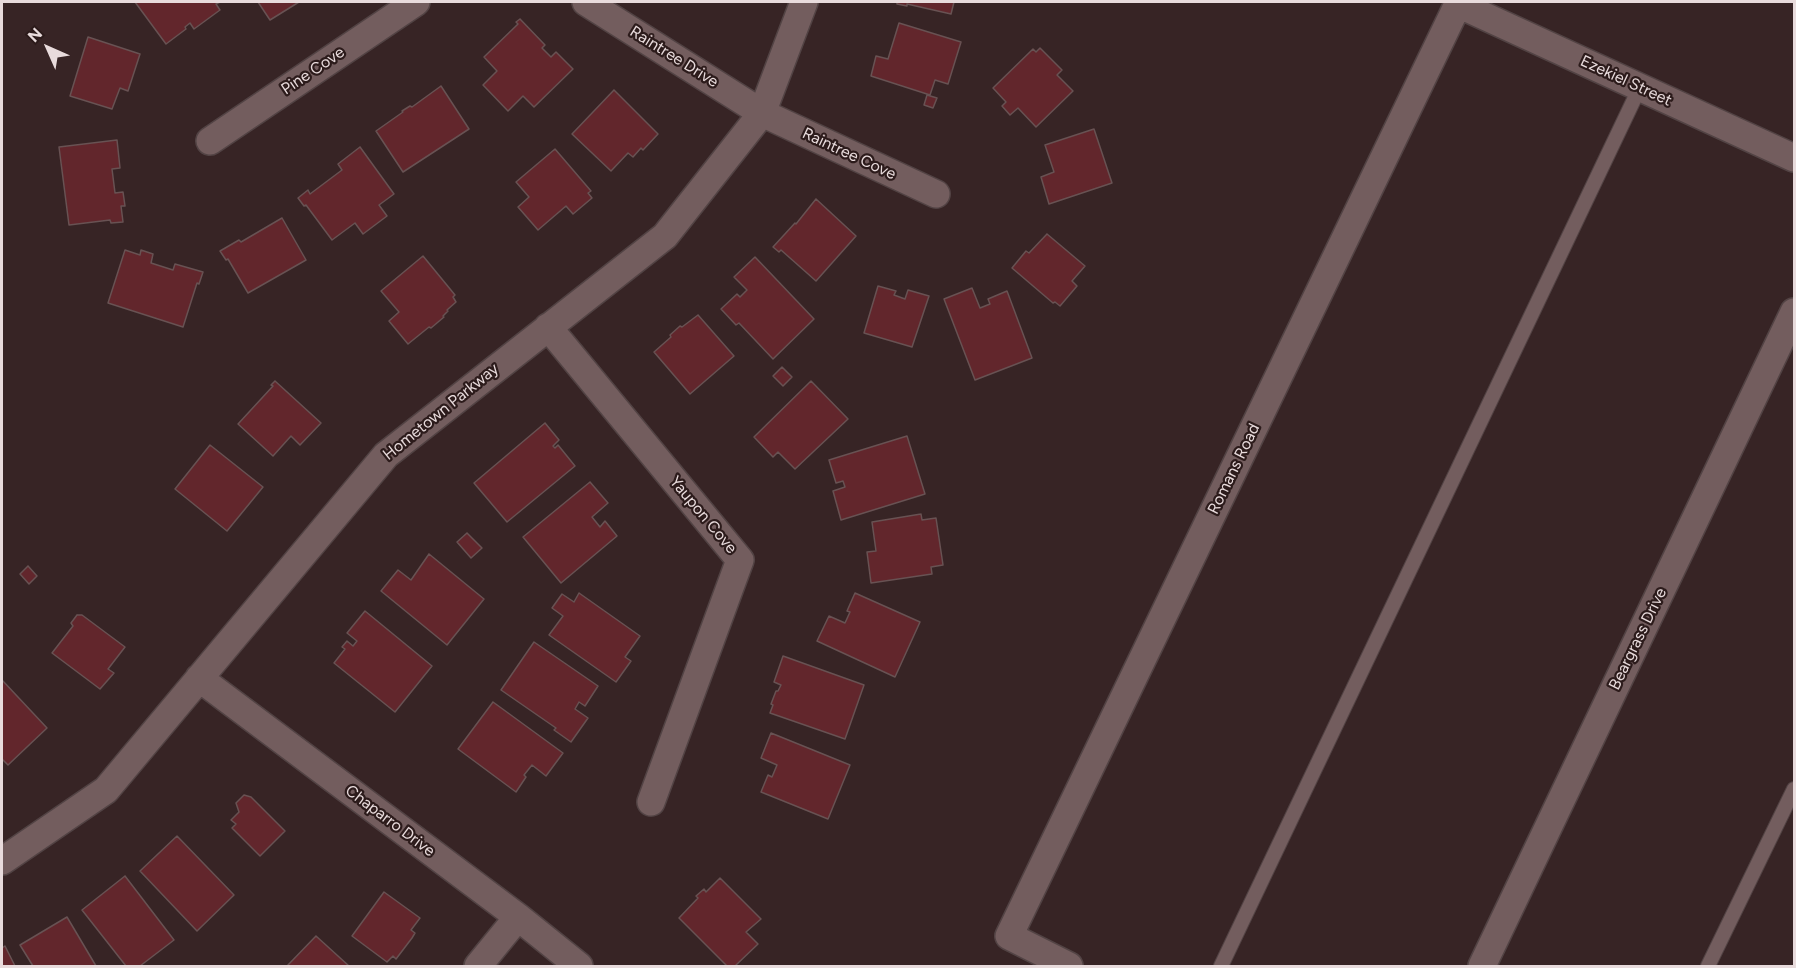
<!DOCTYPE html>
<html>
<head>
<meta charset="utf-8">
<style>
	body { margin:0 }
	#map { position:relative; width:1796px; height:968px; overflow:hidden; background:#372425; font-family:Figtree,sans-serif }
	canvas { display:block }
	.frame { position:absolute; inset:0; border:3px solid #e8dbdc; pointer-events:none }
	.north { position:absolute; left:18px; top:18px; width:60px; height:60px; -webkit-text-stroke:4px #2c1b1b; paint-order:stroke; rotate:315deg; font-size:16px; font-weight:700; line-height:24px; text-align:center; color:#e8dbdc }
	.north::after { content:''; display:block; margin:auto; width:21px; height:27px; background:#e8dbdc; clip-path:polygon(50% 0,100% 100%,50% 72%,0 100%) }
</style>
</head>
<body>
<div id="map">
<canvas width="1796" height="968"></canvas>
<div class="frame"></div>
<div class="north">N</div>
</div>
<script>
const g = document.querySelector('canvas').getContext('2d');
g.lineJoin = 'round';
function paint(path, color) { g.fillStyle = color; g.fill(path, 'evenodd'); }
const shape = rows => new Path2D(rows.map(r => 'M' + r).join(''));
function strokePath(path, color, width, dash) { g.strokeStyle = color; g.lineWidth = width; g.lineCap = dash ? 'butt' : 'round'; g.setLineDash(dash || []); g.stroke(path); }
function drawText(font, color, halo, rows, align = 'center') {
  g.font = font + ' Figtree,sans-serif'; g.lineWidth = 4.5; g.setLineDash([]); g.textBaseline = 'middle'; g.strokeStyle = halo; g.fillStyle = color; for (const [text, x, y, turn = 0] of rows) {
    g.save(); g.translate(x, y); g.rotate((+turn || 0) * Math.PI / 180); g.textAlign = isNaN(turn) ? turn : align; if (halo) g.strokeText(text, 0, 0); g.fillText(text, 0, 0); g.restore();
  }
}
const building = shape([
	[135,2,220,2,216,4,220,10,194,29,190,23,185,27,186,29,166,44,135,2],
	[258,2,299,2,270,20,258,2],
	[897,2,954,2,951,14,907,4,907,6,897,4,897,2],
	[520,19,545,45,542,48,551,57,556,52,573,69,534,107,523,96,508,111,483,85,497,71,484,57,518,24,516,22,520,19],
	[899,23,961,42,948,84,935,80,930,95,871,76,876,56,888,59,899,23],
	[88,37,140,54,128,91,120,88,112,109,70,96,88,37],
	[1040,48,1062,70,1057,75,1073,91,1036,127,1018,108,1010,115,1002,106,1006,102,993,88,1033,49,1036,52,1040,48],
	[441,86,469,129,403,172,376,131,403,112,402,111,410,106,412,107,441,86],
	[614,90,658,134,643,150,641,148,633,157,628,153,611,171,572,134,614,90],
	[927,95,937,98,933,108,924,105,927,95],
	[1094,129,1112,183,1049,204,1041,177,1054,172,1045,145,1094,129],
	[117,140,120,168,112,169,115,193,123,192,125,206,121,206,123,222,111,223,110,220,69,225,59,147,117,140],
	[360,147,394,194,379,205,387,216,363,234,355,223,332,240,306,205,304,206,298,198,308,190,310,194,342,170,338,164,360,147],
	[555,149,591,191,588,193,592,198,573,214,566,206,538,230,518,207,529,197,516,182,555,149],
	[816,199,856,236,816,281,781,250,779,252,773,247,795,223,796,224,816,199],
	[282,218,306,260,248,293,228,259,226,260,220,251,239,240,241,242,282,218],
	[1047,234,1085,266,1072,281,1077,286,1060,306,1055,302,1053,303,1012,268,1026,251,1029,253,1047,234],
	[125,250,140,255,141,250,153,254,151,263,173,270,175,264,203,272,199,284,197,283,183,327,108,303,125,250],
	[423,256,455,295,453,297,456,302,447,310,448,311,443,316,444,317,431,328,429,327,408,344,389,321,399,312,381,291,423,256],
	[755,257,814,319,773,359,739,323,736,325,721,309,737,294,740,297,747,290,734,277,755,257],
	[878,286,896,291,894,295,905,299,908,290,929,296,912,347,864,333,878,286],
	[972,288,980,308,990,304,988,299,1007,291,1032,358,975,380,944,299,972,288],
	[698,315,734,356,690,394,654,352,671,337,670,335,680,326,682,327,698,315],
	[782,367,792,377,783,386,773,376,782,367],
	[275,381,321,423,300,445,291,436,273,456,238,424,273,386,271,385,275,381],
	[811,381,848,419,795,469,778,452,773,457,754,437,811,381],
	[545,423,559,440,553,446,555,448,558,445,575,466,507,522,474,483,545,423],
	[907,436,925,494,841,520,833,491,845,487,843,481,836,483,829,460,907,436],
	[210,445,263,487,227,531,175,489,210,445],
	[590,482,608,503,592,517,600,527,605,521,617,536,561,583,523,537,590,482],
	[921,514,922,520,936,518,943,565,931,567,932,574,871,583,867,552,876,551,872,522,921,514],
	[467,533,482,548,471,558,457,542,467,533],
	[429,554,484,599,447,645,381,591,398,570,411,580,429,554],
	[28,566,37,576,29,584,20,574,28,566],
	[579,593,640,636,625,657,631,661,616,682,549,635,563,616,552,608,562,594,574,602,579,593],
	[855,593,920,622,895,677,817,641,829,616,845,623,850,612,847,611,855,593],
	[365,611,432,666,395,712,334,663,345,649,342,647,347,641,353,646,357,641,347,633,365,611],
	[77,615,82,615,125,647,108,669,114,673,100,689,52,653,73,626,71,623,77,615],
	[534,642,598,686,585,706,579,702,575,709,588,718,571,742,554,730,556,728,501,690,534,642],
	[783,656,864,685,845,739,770,713,773,705,771,704,776,691,778,691,781,685,774,682,783,656],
	[2,680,47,728,8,765,2,759,2,680],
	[493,702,563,753,546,776,532,765,524,775,526,777,516,792,458,749,493,702],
	[771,733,850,765,828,819,761,792,768,775,772,777,777,765,761,758,771,733],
	[244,795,251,797,285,831,260,856,232,828,236,824,231,820,239,812,236,803,244,795],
	[177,836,234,895,197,931,140,871,177,836],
	[125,876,174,940,140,966,126,966,82,910,125,876],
	[720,878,761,919,746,932,758,944,735,966,727,966,679,918,698,898,696,896,704,889,706,892,720,878],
	[384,892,420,918,411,930,415,933,412,938,396,959,393,956,387,962,352,936,384,892],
	[67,917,96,966,33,966,20,945,67,917],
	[316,936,349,966,287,966,316,936],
	[5,946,15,966,2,966,2,948,5,946]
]);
const service = shape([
	[1221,966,1640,87],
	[1708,966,1794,789]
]);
const minor = shape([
	[586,2,762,113,936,194],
	[1458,4,1794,158],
	[210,141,416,2],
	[548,327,740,560,651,802],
	[199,678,518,917,579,966],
	[2,861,106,790,386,455,665,236,762,113,804,2],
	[478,966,518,917],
	[1069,966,1009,936,1459,2],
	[1482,966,1794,312]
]);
const streetNames = [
	["Raintree Drive",674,57,32],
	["Pine Cove",313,71,-34],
	["Ezekiel Street",1626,81,25],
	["Raintree Cove",849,154,25],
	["Hometown Parkway",441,412,-39],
	["Romans Road",1234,469,-64],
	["Yaupon Cove",703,515,50],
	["Beargrass Drive",1638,639,-64],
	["Chaparro Drive",390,821,37]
];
paint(building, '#62262c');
strokePath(building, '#685253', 1.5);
strokePath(service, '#524344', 16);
strokePath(minor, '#524344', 30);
strokePath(service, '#735d5e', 14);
strokePath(minor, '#735d5e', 27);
drawText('16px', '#e8dbdc', '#2c1b1b', streetNames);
</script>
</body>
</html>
